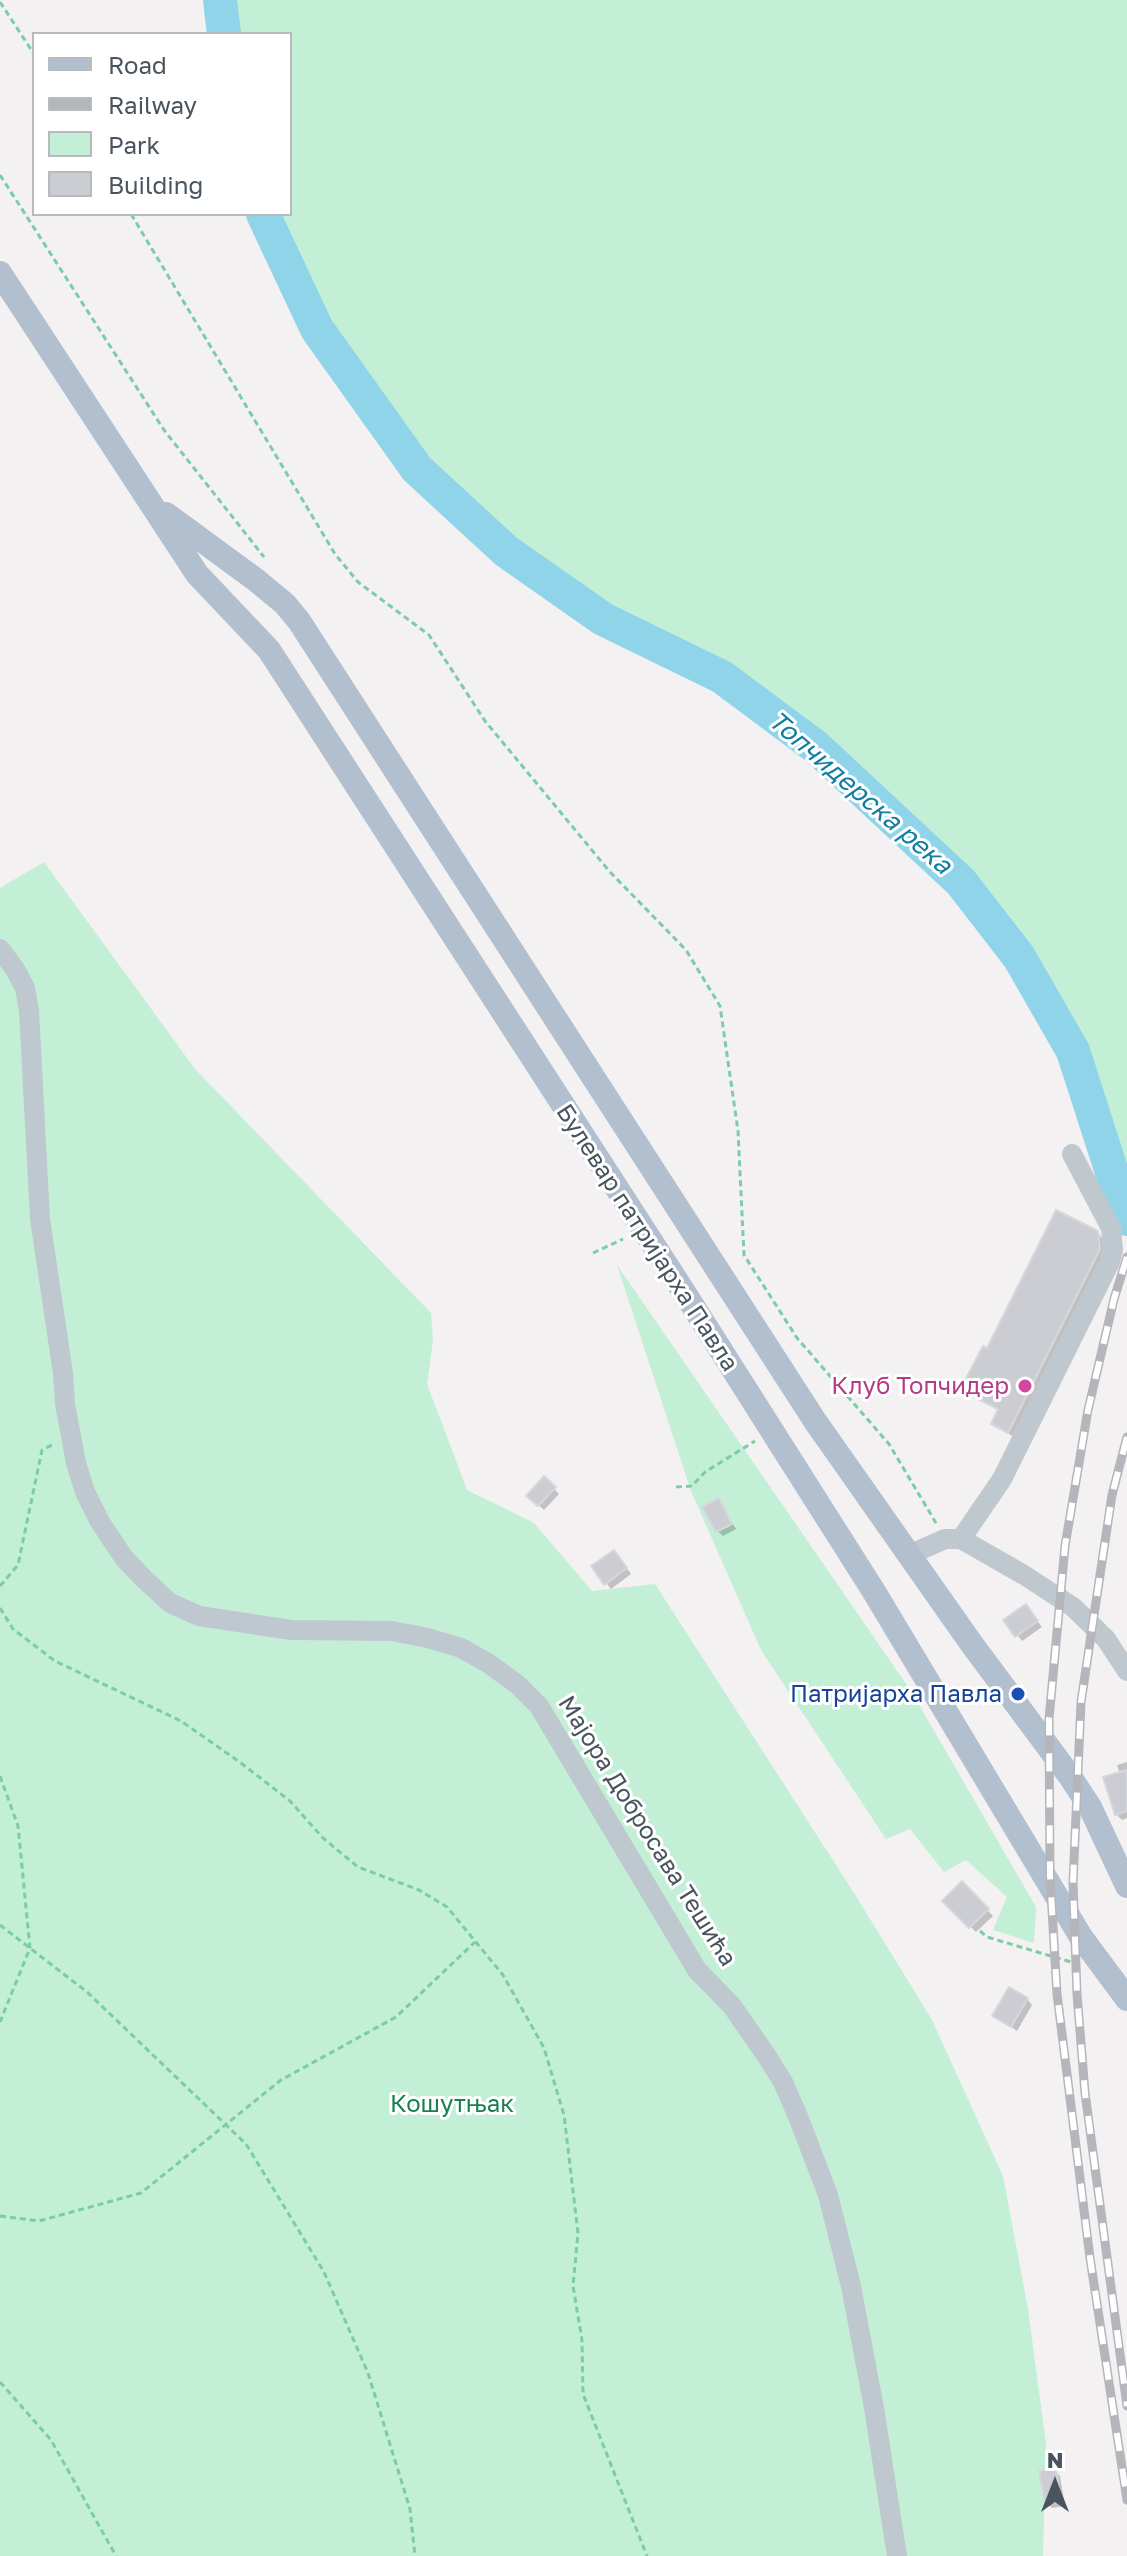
<!DOCTYPE html>
<html>
<head>
<meta charset="utf-8">
<style>
	body { margin:0 }
	#map { position:relative; width:1127px; height:2556px; overflow:hidden; background:#f3f1f1; font-family:"Golos Text",sans-serif }
	canvas { display:block }
	.legend { position:absolute; left:32px; top:32px; width:260px; height:184px; box-sizing:border-box; background:#fff; border:2px solid #b6bbbf; margin:0; padding:10px 14px; list-style:none; font-size:24px; color:#49545e }
	.legend li { display:flex; align-items:center; gap:16px; height:40px }
	.legend b { width:40px; border:2px solid #b6bbbf }
	.north { position:absolute; left:1015px; top:2444px; width:80px; height:80px; -webkit-text-stroke:6px #fff; paint-order:stroke; rotate:0deg; font-size:22px; font-weight:700; line-height:32px; text-align:center; color:#49545e }
	.north::after { content:''; display:block; margin:auto; width:28px; height:36px; background:#49545e; clip-path:polygon(50% 0,100% 100%,50% 72%,0 100%) }
</style>
</head>
<body>
<div id="map">
<canvas width="1127" height="2556"></canvas>
<ul class="legend">
<li><b style="height:10px;background:#b2bfcf"></b>Road</li>
<li><b style="height:10px;background:#b4b6bb"></b>Railway</li>
<li><b style="height:22px;background:#c2efd5"></b>Park</li>
<li><b style="height:22px;background:#cbcdd3"></b>Building</li>
</ul>
<div class="north">N</div>
</div>
<script>
const g = document.querySelector('canvas').getContext('2d');
g.lineJoin = 'round';
function paint(path, color) { g.fillStyle = color; g.fill(path, 'evenodd'); }
const shape = rows => new Path2D(rows.map(r => 'M' + r).join(''));
function strokePath(path, color, width, dash) { g.strokeStyle = color; g.lineWidth = width; g.lineCap = dash ? 'butt' : 'round'; g.setLineDash(dash || []); g.stroke(path); }
function drawText(font, color, halo, rows, align = 'center') {
  g.font = font + ' "Golos Text",sans-serif'; g.lineWidth = 6; g.setLineDash([]); g.textBaseline = 'middle'; g.strokeStyle = halo; g.fillStyle = color; for (const [text, x, y, turn = 0] of rows) {
    g.save(); g.translate(x, y); g.rotate((+turn || 0) * Math.PI / 180); g.textAlign = isNaN(turn) ? turn : align; if (halo) g.strokeText(text, 0, 0); g.fillText(text, 0, 0); g.restore();
  }
}
const green = shape([
	[220,0,1127,0,1127,1219,1073,1051,1019,957,961,882,816,747,722,677,603,619,506,551,417,469,317,329,263,214,290,214,290,34,224,34],
	[44,862,195,1069,431,1313,433,1341,427,1384,467,1490,534,1523,592,1591,655,1584,854,1893,932,2020,1003,2176,1028,2309,1046,2444,1043,2556,0,2556,0,888],
	[617,1265,911,1691,1036,1907,1034,1943,993,1930,1007,1897,966,1860,944,1872,910,1829,886,1839,761,1650,691,1491]
]);
const shadow = shape([
	[1097,1232,1102,1238,1104,1255,1014,1437,993,1424,1000,1411,963,1390,988,1351],
	[544,1479,559,1494,544,1510,529,1496],
	[718,1500,736,1529,723,1536,717,1531],
	[619,1557,631,1574,611,1589,594,1567],
	[1030,1612,1042,1627,1022,1641,1006,1620],
	[1127,1762,1127,1818,1122,1820,1116,1814,1120,1774,1117,1765],
	[962,1884,993,1916,976,1932,945,1901],
	[1027,1999,1032,2005,1017,2031,995,2016],
	[1055,2471,1060,2476,1065,2506,1052,2508,1047,2503]
]);
const river = shape([
	[220,0,224,34],
	[263,214,317,329,417,469,506,551,603,619,722,677,816,747,961,882,1019,957,1073,1051,1127,1219]
]);
const building = shape([
	[1056,1210,1098,1231,1100,1249,1008,1433,991,1424,998,1409,960,1390,983,1346,987,1348,1056,1210],
	[544,1476,556,1487,538,1506,526,1496,544,1476],
	[719,1498,732,1524,716,1532,702,1507,719,1498],
	[614,1550,627,1568,604,1585,591,1566,614,1550],
	[1026,1604,1038,1621,1015,1637,1003,1620,1026,1604],
	[1127,1770,1127,1811,1115,1815,1103,1777,1127,1770],
	[962,1881,989,1909,969,1928,942,1901,962,1881],
	[1009,1987,1028,1998,1011,2027,992,2016,1009,1987],
	[1056,2469,1061,2501,1045,2504,1039,2471,1056,2469]
]);
const path = shape([
	[0,2,34,54],
	[0,175,164,430,264,557],
	[131,214,335,554,358,582,429,635,485,721,610,872,686,950,720,1006,738,1131,744,1255,797,1338,889,1444,936,1523],
	[593,1253,623,1239],
	[676,1487,692,1486,705,1472,755,1441],
	[0,1586,18,1565,42,1450,52,1445],
	[0,1608,13,1629,55,1661,181,1721,241,1763,290,1801,323,1838,358,1867,419,1890,447,1907,503,1975,544,2048,564,2115,578,2233,573,2286,582,2340,583,2394,647,2556],
	[0,1776,18,1826,30,1948,0,2022],
	[0,1925,87,1992,246,2144,324,2272,368,2373,410,2509,415,2556],
	[980,1931,987,1937,1071,1962],
	[0,2216,39,2221,141,2193,281,2080,396,2017,475,1942],
	[0,2382,51,2440,116,2556]
]);
const minor = shape([
	[0,949,15,969,25,988,29,1011,40,1219,63,1373,65,1404,76,1463,85,1492,100,1522,124,1558,144,1579,170,1603,199,1616,291,1630,392,1631,428,1638,461,1648,488,1663,518,1685,539,1706,697,1970,732,2006,766,2055,783,2082,799,2119,828,2195,851,2286,874,2408,897,2556],
	[961,1539,1002,1479,1110,1262,1113,1250,1111,1228,1072,1154],
	[911,1554,945,1539,961,1539,1024,1575,1073,1607,1106,1639,1127,1671]
]);
const major = shape([
	[0,273,197,574,269,650,684,1292,873,1590,1081,1937,1127,1999],
	[166,514,256,580,285,604,299,621,815,1421,971,1643,1069,1775,1090,1807,1127,1886]
]);
const rail = shape([
	[1127,1257,1114,1299,1088,1410,1065,1546,1049,1719,1050,1876,1057,1994,1090,2258,1127,2500],
	[1127,1437,1112,1495,1081,1702,1073,1883,1077,1994,1085,2093,1127,2406]
]);
const markers = [
	[1025,1386,8,"#d1479c"],
	[1018,1694,8,"#1a4fb4"]
];
const streetNames = [
	["Булевар патријарха Павла",647,1238,57],
	["Мајора Добросава Тешића",647,1831,58]
];
const hotelNames = [
	["Клуб Топчидер",1009,1386]
];
const transitNames = [
	["Патријарха Павла",1002,1694]
];
const parkNames = [
	["Кошутњак",452,2104]
];
const waterNames = [
	["Топчидерска река",860,793,41]
];
paint(green, '#c2efd5');
paint(shadow, '#0003');
strokePath(river, '#90d4ea', 34);
paint(building, '#cbcdd3');
strokePath(building, '#d5d7dc', 2);
strokePath(path, '#7bcca7', 3, [6, 4]);
strokePath(minor, '#c0c8cf', 20);
strokePath(major, '#b2bfcf', 24);
strokePath(rail, '#b4b6bb', 9);
strokePath(rail, '#fff', 6, [18]);
for (const [x, y, r, color] of markers) { const dot = new Path2D(); dot.arc(x, y, r, 0, 2 * Math.PI); g.fillStyle = color; g.fill(dot); strokePath(dot, '#fff', 3); }
drawText('24px', '#49545e', '#fff', streetNames);
drawText('24px', '#b23c85', '#fff', hotelNames, 'right');
drawText('24px', '#164399', '#fff', transitNames, 'right');
drawText('24px', '#1a8051', '#fff', parkNames);
drawText('italic 26px', '#107ea2', '#fff', waterNames);
</script>
</body>
</html>
